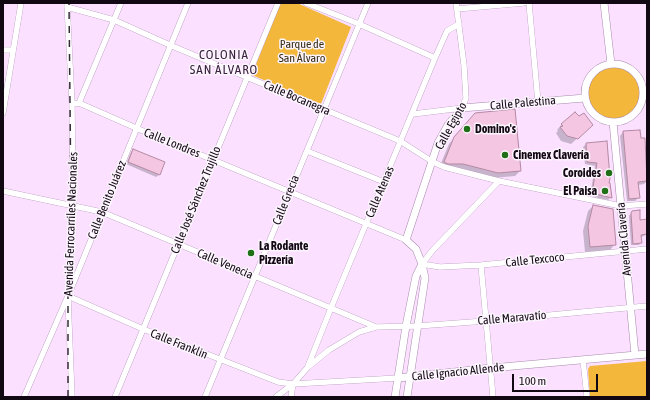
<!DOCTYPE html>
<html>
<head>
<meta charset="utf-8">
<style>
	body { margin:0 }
	#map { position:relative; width:650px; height:400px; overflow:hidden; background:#fbe0ff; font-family:"Asap Condensed",sans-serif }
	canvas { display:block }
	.frame { position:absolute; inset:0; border:4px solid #120814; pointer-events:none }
	.scale { position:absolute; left:512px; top:374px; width:86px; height:18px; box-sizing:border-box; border:2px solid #120814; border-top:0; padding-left:5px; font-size:12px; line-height:14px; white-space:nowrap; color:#120814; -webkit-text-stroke:3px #fcf5fd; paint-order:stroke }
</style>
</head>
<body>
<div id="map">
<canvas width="650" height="400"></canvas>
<div class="frame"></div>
<div class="scale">100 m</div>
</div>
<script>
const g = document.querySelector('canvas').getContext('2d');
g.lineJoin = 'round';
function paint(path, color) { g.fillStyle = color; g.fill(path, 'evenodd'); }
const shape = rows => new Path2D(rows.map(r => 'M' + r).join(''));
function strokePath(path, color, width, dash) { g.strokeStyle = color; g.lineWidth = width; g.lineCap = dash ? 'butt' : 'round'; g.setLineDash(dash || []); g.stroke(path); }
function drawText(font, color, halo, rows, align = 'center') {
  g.font = font + ' "Asap Condensed",sans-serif'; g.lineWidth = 3; g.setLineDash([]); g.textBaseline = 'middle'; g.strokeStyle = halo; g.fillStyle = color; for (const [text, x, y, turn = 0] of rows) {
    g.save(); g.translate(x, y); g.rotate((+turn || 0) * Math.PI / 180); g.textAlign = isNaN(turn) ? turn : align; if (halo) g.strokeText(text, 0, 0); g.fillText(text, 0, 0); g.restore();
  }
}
const green = shape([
	[280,3,297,3,351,27,321,104,252,75],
	'588 93a26 26 0 1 1 52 0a26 26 0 1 1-52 0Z',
	[647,361,647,397,590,397,588,369,590,366]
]);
const shadow = shape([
	[579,118,586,130,571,144,561,141,556,133,558,131,557,130,562,124],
	[470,120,520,171,515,176,492,178,439,168,449,144],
	[623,132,641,140,644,139,647,181,644,184,638,185,639,197,635,201,627,201,620,136],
	[606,142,608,184,611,197,608,200,593,197,595,190,591,190,595,166,585,164,583,147,586,144],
	[133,150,164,163,159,175,156,177,126,164,131,152],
	[593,206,615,244,610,250,585,252,583,231,588,211],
	[632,212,639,221,647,220,647,234,644,236,641,237,641,242,639,245,631,245,629,216]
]);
const building = shape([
	[515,109,521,171,498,173,463,164,448,164,444,162,454,137,475,113,515,109],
	[575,112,579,116,584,113,593,125,578,139,567,136,560,127,563,126,561,124,575,112],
	[640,130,641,138,645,138,647,181,638,182,640,198,629,199,623,131,640,130],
	[607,141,610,178,609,183,610,183,612,198,596,194,597,188,593,187,597,163,587,162,586,143,607,141],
	[133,149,165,162,160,175,128,162,133,149],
	[593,205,613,209,616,245,590,247,588,226,593,205],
	[640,210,640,220,647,219,647,234,641,235,642,243,633,244,631,213,632,211,640,210]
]);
const minor = shape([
	[67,3,72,104,73,206,69,288],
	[306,3,359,24,435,58],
	[529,3,538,102],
	[67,7,114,20,172,46,400,141,433,162,444,167,499,181,621,206,647,204],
	[457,9,524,3],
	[3,50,13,50],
	[79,103,121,3],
	[72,104,79,103,136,128,406,240],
	[3,113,21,3],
	[413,114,462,108,466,98,464,65,456,3],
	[307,151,384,182],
	[499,181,432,251,422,264,440,267,481,265,647,249],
	[3,191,102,212,376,327],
	[481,265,493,397],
	[68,296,143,329,278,382,293,384,398,378],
	[68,297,72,397],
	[583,360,587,397],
	[308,366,331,308,435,58,447,31,459,24],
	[24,397,68,296,188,3],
	[115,397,278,3],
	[205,397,368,3],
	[276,397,293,384,308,367,329,350,359,332,376,327,417,326,486,321,647,306],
	[291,397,293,384]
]);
const tertiary = shape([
	[604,3,611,64],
	'585 93a29 29 0 1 1 58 0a29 29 0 1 1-58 0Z',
	[613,122,635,355],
	[398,378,491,368,647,354],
	[395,397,406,326,416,276,422,264],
	[407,397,425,278,422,264,416,249,406,240,438,143,448,125,462,108,585,98]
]);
const rail = shape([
	[68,397,68,296,71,205,69,3]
]);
const markers = [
	[467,129,4,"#1e6f15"],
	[505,155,4,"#1e6f15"],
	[609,173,4,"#1e6f15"],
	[605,191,4,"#1e6f15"],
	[251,253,4,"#1e6f15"]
];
const parkNames = [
	["Parque de",302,44],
	["San Álvaro",302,58]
];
const streetNames = [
	["Calle Bocanegra",297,98,23],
	["Calle Palestina",523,103,-5],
	["Calle Egipto",451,126,-61],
	["Calle Londres",172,143,22],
	["Calle Atenas",380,192,-67],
	["Calle Benito Juárez",107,200,-68],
	["Calle José Sánchez Trujillo",196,200,-68],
	["Calle Grecia",286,200,-68],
	["Avenida Ferrocarriles Nacionales",71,224,-88],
	["Avenida Clavería",624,239,-95],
	["Calle Texcoco",535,260,-6],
	["Calle Venecia",225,264,23],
	["Calle Maravatío",512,318,-5],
	["Calle Franklin",179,344,22],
	["Calle Ignacio Allende",458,372,-6]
];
const poiNames = [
	["Domino's",475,129],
	["Cinemex Clavería",513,155],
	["Coroides",601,173,"right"],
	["El Paisa",597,191,"right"],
	["La Rodante",259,246],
	["Pizzería",259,260]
];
const neighbourhoodNames = [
	["COLONIA",224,55],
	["SAN ÁLVARO",224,70]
];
paint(green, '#f2b73b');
paint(shadow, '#0003');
paint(building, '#f4c6e2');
strokePath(building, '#b489a3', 1);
strokePath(minor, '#a889ad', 6);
strokePath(tertiary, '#a889ad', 8);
strokePath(minor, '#fff', 5.5);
strokePath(tertiary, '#fff', 7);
strokePath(rail, '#372b3a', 1.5, [7, 7]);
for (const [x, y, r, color] of markers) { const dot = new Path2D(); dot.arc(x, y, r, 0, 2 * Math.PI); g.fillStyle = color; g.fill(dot); strokePath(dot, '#fcf5fd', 1.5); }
drawText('12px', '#372b15', '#fcf5fd', parkNames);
drawText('12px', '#120814', '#fcf5fd', streetNames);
drawText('bold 12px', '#120814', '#fcf5fd', poiNames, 'left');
g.letterSpacing = '1px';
drawText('13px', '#3a213e', '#fcf5fd', neighbourhoodNames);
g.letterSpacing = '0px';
</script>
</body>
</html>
